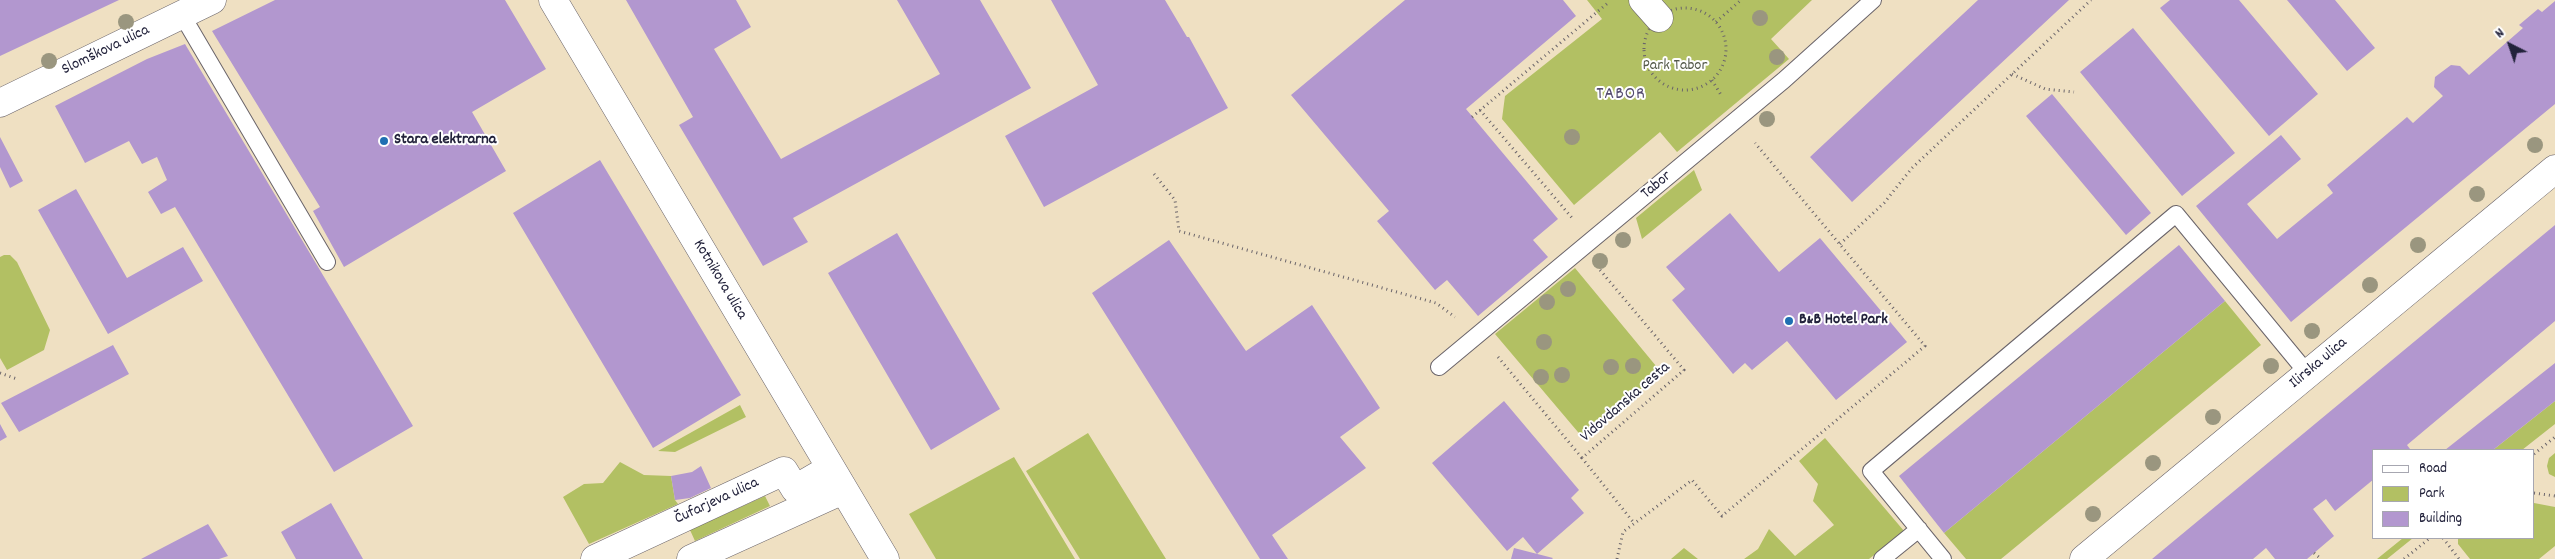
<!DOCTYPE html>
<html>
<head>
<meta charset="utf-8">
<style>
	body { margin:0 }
	#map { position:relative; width:2555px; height:559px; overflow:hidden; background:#efe0c2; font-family:Dekko,sans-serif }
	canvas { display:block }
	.legend { position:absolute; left:2372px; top:449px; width:162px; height:90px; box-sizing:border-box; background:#fff; border:1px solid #a7a7b1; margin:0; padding:6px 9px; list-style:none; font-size:15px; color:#22223b }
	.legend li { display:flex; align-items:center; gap:10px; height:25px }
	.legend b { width:25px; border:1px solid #a7a7b1 }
	.north { position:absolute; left:2485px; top:20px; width:50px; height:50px; -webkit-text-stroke:4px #fff; paint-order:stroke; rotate:319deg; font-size:14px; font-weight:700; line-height:20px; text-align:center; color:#22223b }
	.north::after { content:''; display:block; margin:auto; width:18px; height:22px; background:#22223b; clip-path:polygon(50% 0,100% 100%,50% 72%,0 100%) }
</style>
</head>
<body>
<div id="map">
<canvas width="2555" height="559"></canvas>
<ul class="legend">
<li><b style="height:6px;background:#fff"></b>Road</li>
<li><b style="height:14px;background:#b2c063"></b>Park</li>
<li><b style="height:14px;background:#b297cf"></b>Building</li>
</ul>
<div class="north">N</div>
</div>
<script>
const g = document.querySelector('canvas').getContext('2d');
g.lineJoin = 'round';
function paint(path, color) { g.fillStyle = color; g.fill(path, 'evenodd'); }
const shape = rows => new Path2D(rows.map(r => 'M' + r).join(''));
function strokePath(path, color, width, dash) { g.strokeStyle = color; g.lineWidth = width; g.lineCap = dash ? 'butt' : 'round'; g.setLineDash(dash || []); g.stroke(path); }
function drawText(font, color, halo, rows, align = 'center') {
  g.font = font + ' Dekko,sans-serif'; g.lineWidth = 4; g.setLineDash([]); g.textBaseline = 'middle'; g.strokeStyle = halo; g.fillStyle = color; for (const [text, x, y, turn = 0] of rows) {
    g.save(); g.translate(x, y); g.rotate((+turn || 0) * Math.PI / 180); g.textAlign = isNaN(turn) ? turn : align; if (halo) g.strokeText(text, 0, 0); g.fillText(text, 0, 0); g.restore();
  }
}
const green = shape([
	[1587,0,1812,0,1771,39,1789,59,1677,152,1660,132,1574,205,1502,119,1505,96,1602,19],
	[1694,170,1702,190,1642,239,1636,218],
	[4,255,10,255,17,262,50,330,44,350,7,370,0,358,0,257],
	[1575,268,1661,372,1583,438,1495,334],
	[2225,301,2261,345,2001,559,1966,559,1944,533],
	[2555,401,2555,424,2522,450,2493,450],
	[740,405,746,417,675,452,658,451],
	[1088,433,1166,559,1080,559,1026,471],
	[1825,438,1904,531,1869,559,1744,559,1758,549,1769,529,1795,556,1834,525,1813,501,1818,484,1799,461],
	[2555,453,2555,477,2549,474,2547,466,2549,458],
	[1014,457,1075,559,936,559,909,514],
	[620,462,644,475,671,476,675,500,678,504,589,544,563,497,584,484,603,483],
	[765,496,770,506,695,541,690,530],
	[2534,503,2555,507,2555,546,2539,559,2470,559,2458,544,2458,538,2534,538],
	[2403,538,2413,538,2387,559,2377,559],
	[1684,548,1698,559,1699,559,1671,559]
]);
const building = shape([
	[0,0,119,0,0,56],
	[275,0,505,0,546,69,472,112,506,171,344,267,313,211,320,207,212,31],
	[626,0,736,0,751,27,714,49,781,159,940,74,897,0,980,0,1031,88,793,218,808,242,763,266,679,125,693,117],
	[1051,0,1165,0,1187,37,1189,37,1228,108,1044,207,1005,136,1098,85],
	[1405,0,1563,0,1576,16,1466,109,1558,219,1533,240,1548,257,1478,316,1447,280,1435,290,1377,221,1389,211,1291,95],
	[1978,0,2069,0,1852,202,1810,157],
	[2170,0,2239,0,2318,94,2269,136,2160,8],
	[2287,0,2335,0,2375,48,2347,71],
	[2555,1,2555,104,2291,322,2196,206,2281,135,2301,159,2247,204,2277,239,2333,193,2327,185,2407,117,2413,123,2443,96,2434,87,2435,77,2451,65,2460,66,2469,75,2523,28,2519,25,2538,9,2542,12],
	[2133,28,2235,153,2182,196,2080,72],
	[185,44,413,426,334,472,175,207,161,214,148,192,167,180,157,157,142,164,129,141,85,163,55,106,147,59],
	[2052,94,2151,213,2126,235,2026,116],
	[0,137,23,181,10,188,0,167],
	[600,160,741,395,653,448,513,213],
	[76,189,127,278,183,247,203,281,108,334,38,210],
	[1730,213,1779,272,1820,238,1907,342,1836,400,1787,341,1752,370,1745,363,1733,374,1672,300,1685,289,1666,267],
	[2555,225,2555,321,2407,445,2410,449,2408,450,2374,450,2374,479,2335,511,2326,499,2313,509,2334,536,2307,559,2275,559,2266,548,2253,559,2152,559],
	[897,233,1000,409,931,450,828,273],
	[1169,240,1246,351,1312,305,1380,408,1340,437,1366,468,1272,535,1288,559,1260,559,1092,293],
	[2179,245,2225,301,1944,533,1899,476],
	[113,345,129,374,19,432,1,403],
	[2555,363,2555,401,2493,450,2445,450],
	[1504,401,1579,490,1571,498,1584,513,1537,554,1523,537,1507,551,1432,463],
	[0,424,7,437,0,441],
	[701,466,711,488,690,498,675,500,671,476,692,472],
	[331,503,363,559,296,559,281,532],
	[208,524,228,556,219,559,141,559],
	[1514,548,1553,558,1552,559,1511,559]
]);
const path = shape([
	'1644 49a41 41 0 1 1 82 0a41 41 0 1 1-82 0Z',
	[1716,22,1741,0],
	[2012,74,2045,89,2074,92],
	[1712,80,1721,95],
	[1480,110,1573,219],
	[1472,117,1609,2],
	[1154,174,1175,200,1179,231,1436,303,1455,317],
	[1840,244,1884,203,1912,168,2091,0],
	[1600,270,1684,370,1582,458,1634,523],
	[1498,357,1582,458],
	[0,373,17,379],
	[2534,454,2555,437],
	[2534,493,2555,496],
	[2443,538,2459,559],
	[2314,553,2321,559],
	[1617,559,1623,532,1692,480,1722,516,1925,346,1755,143],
	[2404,559,2430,538]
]);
const lane = shape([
	[182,15,327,262],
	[1439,367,1784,80,1873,0],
	[1882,559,1919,529],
	[1943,559,1871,471,2176,214,2308,374]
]);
const street = shape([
	[553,0,885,559],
	[1643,0,1659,18],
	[0,103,212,0],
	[595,559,784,471,795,489,831,468],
	[691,559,843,490]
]);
const secondary = shape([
	[2084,559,2555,169]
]);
const trees = [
	[1760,18],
	[126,22],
	[1777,57],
	[49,61],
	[1767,119],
	[1572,137],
	[2535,145],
	[2477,194],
	[1623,240],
	[2418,245],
	[1600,261],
	[2370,285],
	[1568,289],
	[1547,302],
	[2312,331],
	[1544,342],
	[1633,366],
	[2271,366],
	[1611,367],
	[1562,375],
	[1541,377],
	[2213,417],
	[2153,463],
	[2093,514]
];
const markers = [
	[384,141,5,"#1f6fb2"],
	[1789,321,5,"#1f6fb2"]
];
const streetNames = [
	["Slomškova ulica",106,51,-26],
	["Tabor",1657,186,-40],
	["Kotnikova ulica",719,280,59],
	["Ilirska ulica",2319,364,-40],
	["Vidovdanska cesta",1626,403,-41],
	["Čufarjeva ulica",717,502,-25]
];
const parkNames = [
	["Park Tabor",1675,67]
];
const poiNames = [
	["Stara elektrarna",394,141],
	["B&B Hotel Park",1799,321]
];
const neighbourhoodNames = [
	["TABOR",1621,96]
];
paint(green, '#b2c063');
paint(building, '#b297cf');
strokePath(lane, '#6a646a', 18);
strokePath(street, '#6a646a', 29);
strokePath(secondary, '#6a646a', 29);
strokePath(path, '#6a646a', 3, [1, 4]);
strokePath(lane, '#fff', 16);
strokePath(street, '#fff', 28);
strokePath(secondary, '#fff', 28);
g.fillStyle = '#9a967f';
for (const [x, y] of trees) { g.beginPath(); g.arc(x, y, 8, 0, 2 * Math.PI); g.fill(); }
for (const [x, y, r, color] of markers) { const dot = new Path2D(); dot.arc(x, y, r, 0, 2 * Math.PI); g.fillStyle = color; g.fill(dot); strokePath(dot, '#fff', 2); }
drawText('16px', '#22223b', '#fff', streetNames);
drawText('16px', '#545949', '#fff', parkNames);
drawText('bold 16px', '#22223b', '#fff', poiNames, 'left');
g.letterSpacing = '1px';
drawText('18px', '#544b6f', '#fff', neighbourhoodNames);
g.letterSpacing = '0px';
</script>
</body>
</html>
